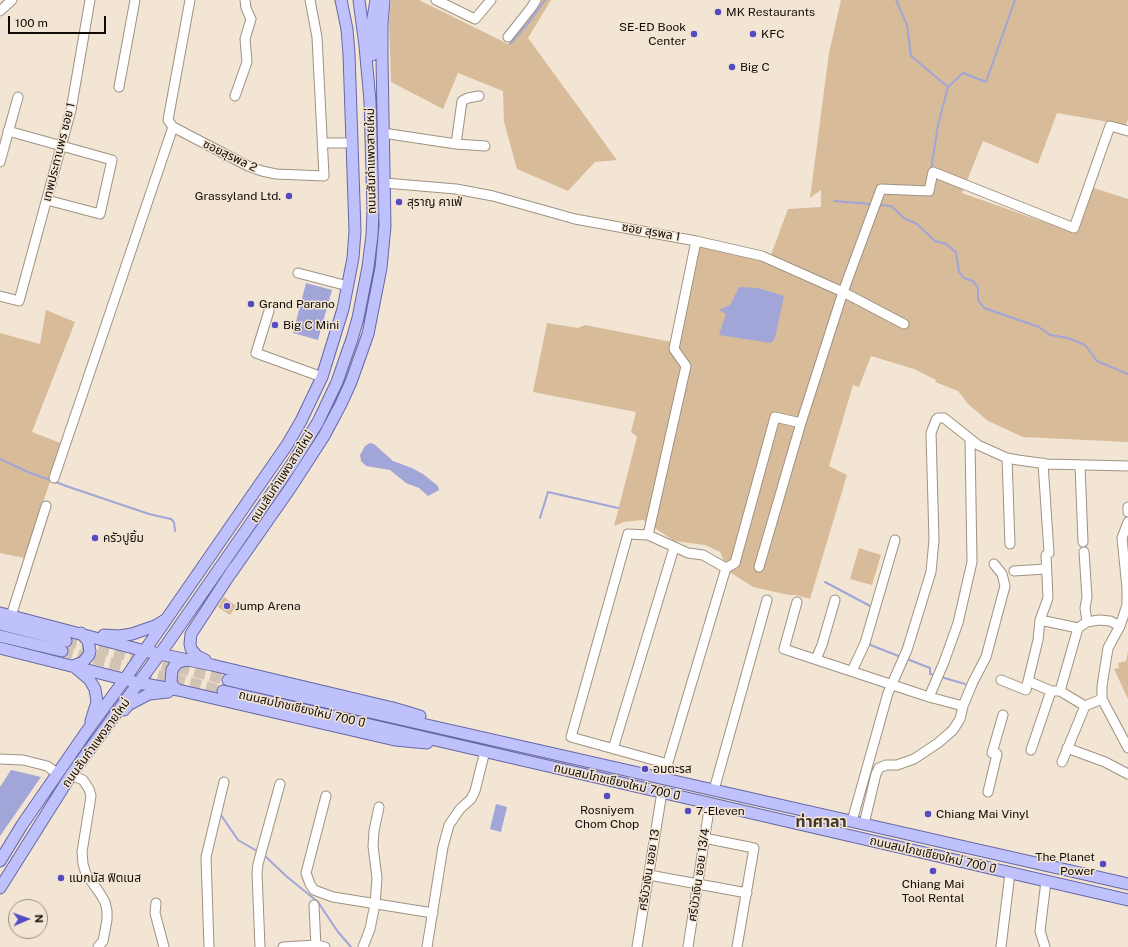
<!DOCTYPE html>
<html>
<head>
<meta charset="utf-8">
<style>
	body { margin:0 }
	#map { position:relative; width:1128px; height:947px; overflow:hidden; background:#f3e5d4; font-family:"Public Sans",sans-serif }
	canvas { display:block }
	.north { position:absolute; left:8px; top:899px; width:40px; height:40px; box-sizing:border-box; background:#f3e5d4; border:1px solid #988e82; border-radius:50%; rotate:88deg; font-size:11px; font-weight:700; line-height:16px; text-align:center; color:#100b06 }
	.north::after { content:''; display:block; margin:auto; width:14px; height:18px; background:#544bc3; clip-path:polygon(50% 0,100% 100%,50% 72%,0 100%) }
	.scale { position:absolute; left:8px; top:16px; width:98px; height:18px; box-sizing:border-box; border:2px solid #100b06; border-top:0; padding-left:5px; font-size:12px; line-height:14px; white-space:nowrap; color:#100b06; -webkit-text-stroke:3px #f3e5d4; paint-order:stroke }
</style>
</head>
<body>
<div id="map">
<canvas width="1128" height="947"></canvas>
<div class="north">N</div>
<div class="scale">100 m</div>
</div>
<script>
const g = document.querySelector('canvas').getContext('2d');
g.lineJoin = 'round';
function paint(path, color) { g.fillStyle = color; g.fill(path, 'evenodd'); }
const shape = rows => new Path2D(rows.map(r => 'M' + r).join(''));
function strokePath(path, color, width, dash) { g.strokeStyle = color; g.lineWidth = width; g.lineCap = dash ? 'butt' : 'round'; g.setLineDash(dash || []); g.stroke(path); }
function drawText(font, color, halo, rows, align = 'center') {
  g.font = font + ' "Public Sans","Noto Sans Thai",sans-serif'; g.lineWidth = 3; g.setLineDash([]); g.textBaseline = 'middle'; g.strokeStyle = halo; g.fillStyle = color; for (const [text, x, y, turn = 0] of rows) {
    g.save(); g.translate(x, y); g.rotate((+turn || 0) * Math.PI / 180); g.textAlign = isNaN(turn) ? turn : align; if (halo) g.strokeText(text, 0, 0); g.fillText(text, 0, 0); g.restore();
  }
}
const green = shape([
	[391,0,419,0,508,44,536,10,542,0,551,0,528,38,617,160,595,162,568,191,517,169,504,122,503,91,458,73,443,109,391,82,389,22],
	[841,0,1128,0,1128,119,1126,125,1057,113,1038,164,983,141,962,193,1075,233,1091,187,1128,199,1128,442,1023,437,988,421,968,404,958,391,935,382,936,380,914,369,871,356,859,387,853,385,829,466,847,475,810,599,795,595,789,595,753,587,728,571,720,552,705,545,674,541,643,520,624,522,614,526,637,437,631,432,636,412,533,392,547,323,578,328,585,325,677,343,699,247,731,251,767,262,772,252,788,209,821,207,821,190,810,198,829,53],
	[46,310,75,322,32,432,63,444,24,558,0,553,0,333,40,344],
	[859,548,881,555,872,585,850,579],
	[224,597,236,606,230,615,218,607],
	[1128,652,1128,699,1114,669,1119,668,1118,663,1126,661]
]);
const water = shape([
	[306,283,332,290,318,340,293,333],
	[739,287,758,288,784,296,775,338,771,343,719,335,726,314,719,310,730,305],
	[370,443,374,444,393,461,412,468,423,474,438,486,439,490,428,496,419,488,406,483,390,470,366,466,361,461,360,455,365,446],
	[11,770,41,777,0,836,0,787],
	[496,804,507,807,501,832,490,829]
]);
const stream = shape([
	[896,0,907,25,911,56,948,87,938,125,931,170],
	[510,44,530,21,545,0],
	[948,87,963,73,986,82,1015,0],
	[834,201,870,204],
	[881,205,891,206,904,218,917,224,935,241,946,244,956,252,959,272,964,278,973,281,978,288,978,300,984,308,1039,327,1050,335,1068,338,1085,345,1097,361,1128,374],
	[0,459,28,472,69,487,149,514,171,519,174,522,175,531],
	[540,518,548,492,618,508],
	[825,582,872,607],
	[868,644,901,657],
	[907,659,930,668,930,674,935,675],
	[941,677,965,684],
	[221,815,238,840,257,851],
	[264,855,286,876,318,902,338,932,351,947]
]);
const majorTunnel = shape([
	[66,641,228,680],
	[62,651,223,691]
]);
const minor = shape([
	[190,0,168,120,173,127,248,166,262,171,276,174,324,176,317,37,310,0],
	[436,0,475,19,491,0],
	[0,11,12,0],
	[508,37,531,8,536,0],
	[119,87,135,0],
	[235,96,247,62,245,39,251,19,246,8,245,0],
	[8,131,112,160,100,214,47,200],
	[383,133,456,144,485,146],
	[323,143,352,143],
	[456,144,462,101,468,98,479,96],
	[0,162,18,97],
	[385,183,456,189,493,196,575,219,696,241,762,256,843,292,904,324],
	[298,273,348,286],
	[0,296,19,301,71,110,90,0],
	[269,311,256,353,322,377],
	[1007,458,1010,544],
	[1043,463,1049,553],
	[1080,465,1083,542],
	[54,478,173,127],
	[1128,507,1128,512],
	[1128,522,1122,538,1127,588,1127,605,1120,626,1108,648,1102,686,1102,699,1128,748],
	[648,535,686,366,674,349,696,241],
	[1084,552,1087,597,1085,608,1087,622],
	[759,567,801,423,843,292,881,189,929,191,933,172,1074,228,1110,126,1128,131],
	[1014,571,1046,569],
	[797,602,784,649,929,697,963,706],
	[11,616,46,506],
	[1040,620,1078,628,1087,622,1099,620,1110,621,1120,626],
	[816,659,822,645,835,600],
	[852,671,865,643,895,540],
	[1001,680,1026,690,1028,681,1051,691,1060,691,1085,706],
	[1028,681,1038,640,1040,620,1048,598,1046,555],
	[1060,691,1078,628],
	[929,697,944,662,958,623,972,562,970,440],
	[1067,748,1105,762,1128,774],
	[613,749,674,548],
	[1031,750,1051,691],
	[0,759,23,760,47,766,58,774],
	[1062,762,1085,706,1102,699],
	[668,764,571,737,628,534,648,535,688,553,703,555,726,568],
	[71,775,83,780,89,789,91,796,82,852,83,864,86,874,99,892,105,902,107,911,107,920,103,941,98,947],
	[663,779,726,568,735,563,775,417,801,423],
	[714,790,767,600],
	[988,792,997,754,992,753,1003,715],
	[326,796,306,873,310,884,314,890,333,897,433,913],
	[852,821,888,693,907,650,931,572,934,540,931,433,936,420,938,418,944,418,978,445,1007,458,1018,460,1047,464,1128,466],
	[864,824,876,774,879,768,886,765,897,765,914,759,938,743,953,730,960,719,963,706,973,682,986,657,1005,586,1002,574,994,564],
	[704,838,754,848,737,947],
	[649,875,747,893],
	[156,903,155,913,164,947],
	[314,905,316,947],
	[209,947,206,857,224,782],
	[260,947,257,873,258,864,280,784],
	[283,947,316,945,325,947],
	[363,947,370,929,375,904,377,878,373,846,374,831,379,807],
	[427,947,443,847,449,825,460,809,471,799,475,791,485,751],
	[637,947,662,792],
	[688,947,710,803],
	[1001,947,1010,873],
	[1045,947,1040,931,1046,881]
]);
const major = shape([
	[372,55,372,24,376,0],
	[231,573,291,487,324,436,341,404,351,382,368,334,381,268,385,226,382,60,382,24,384,0],
	[0,613,145,651,212,665,393,708,420,716],
	[0,624,66,641],
	[104,635,119,636,132,634,155,626,165,620],
	[0,636,62,651],
	[0,648,139,683,178,690,395,740,427,743],
	[205,660,197,656,191,649,190,644,191,634,234,568],
	[73,666,83,662,89,655,90,651,88,641,81,633],
	[77,669,89,679,95,689,97,702,91,721],
	[228,680,1128,884],
	[178,690,173,686,171,682,172,670,175,665,179,662,188,660],
	[223,691,1128,900],
	[124,710,128,705,149,694,168,692],
	[0,861,22,825,87,731,125,679,287,445,301,421,322,377,343,309,353,258,355,231,349,54,347,29,341,0],
	[0,888,71,775,167,644,292,464,318,422,337,382,352,339,358,318,368,267,372,235,373,210,370,101,365,46,359,0]
]);
const markers = [
	[718,12,4,"#544bc3"],
	[694,34,4,"#544bc3"],
	[753,34,4,"#544bc3"],
	[732,67,4,"#544bc3"],
	[289,196,4,"#544bc3"],
	[399,202,4,"#544bc3"],
	[251,304,4,"#544bc3"],
	[275,325,4,"#544bc3"],
	[95,538,4,"#544bc3"],
	[227,606,4,"#544bc3"],
	[645,769,4,"#544bc3"],
	[607,796,4,"#544bc3"],
	[688,811,4,"#544bc3"],
	[928,814,4,"#544bc3"],
	[1103,864,4,"#544bc3"],
	[933,871,4,"#544bc3"],
	[61,878,4,"#544bc3"]
];
const poiNames = [
	["MK Restaurants",726,12],
	["SE-ED Book",686,27,"right"],
	["Center",686,41,"right"],
	["KFC",761,34],
	["Big C",740,67],
	["Grassyland Ltd.",281,196,"right"],
	["สุราญ คาเฟ่",407,202],
	["Grand Parano",259,304],
	["Big C Mini",283,325],
	["ครัวปูยิ้ม",103,538],
	["Jump Arena",235,606],
	["อมตะรส",653,769],
	["Rosniyem",607,810,"center"],
	["Chom Chop",607,824,"center"],
	["7-Eleven",696,811],
	["Chiang Mai Vinyl",936,814],
	["The Planet",1095,857,"right"],
	["Power",1095,871,"right"],
	["แมกนัส ฟิตเนส",69,878],
	["Chiang Mai",933,884,"center"],
	["Tool Rental",933,898,"center"]
];
const streetNames = [
	["เทพประทานพร ซอย 1",59,152,-76],
	["ซอยสุรพล 2",230,156,26],
	["ถนนสันกำแพงสายใหม่",371,161,-91],
	["ซอย สุรพล 1",651,232,10],
	["ถนนสันกำแพงสายใหม่",282,477,-57],
	["ถนนสมโภชเชียงใหม่ 700 ปี",302,709,13],
	["ถนนสันกำแพงสายใหม่",96,743,-54],
	["ถนนสมโภชเชียงใหม่ 700 ปี",617,782,13],
	["ถนนสมโภชเชียงใหม่ 700 ปี",933,855,13],
	["ศรีบัวเงิน ซอย 13",649,870,-81],
	["ศรีบัวเงิน ซอย 13/4",699,875,-82]
];
const districtNames = [
	["ท่าศาลา",821,822]
];
paint(green, '#d8bc9a');
paint(water, '#a1a5d7');
strokePath(stream, '#a1a5d7', 2);
strokePath(majorTunnel, '#d1c4b5', 11, [11, 5.5]);
strokePath(minor, '#9f9282', 11);
strokePath(major, '#6667a5', 13);
strokePath(minor, '#fff', 9);
strokePath(major, '#bfc1fc', 11);
for (const [x, y, r, color] of markers) { const dot = new Path2D(); dot.arc(x, y, r, 0, 2 * Math.PI); g.fillStyle = color; g.fill(dot); strokePath(dot, '#f3e5d4', 1.5); }
drawText('12px', '#100b06', '#f3e5d4', poiNames, 'left');
drawText('12px', '#100b06', '#f3e5d4', streetNames);
drawText('bold 16px', '#43382b', '#f3e5d4', districtNames);
</script>
</body>
</html>
